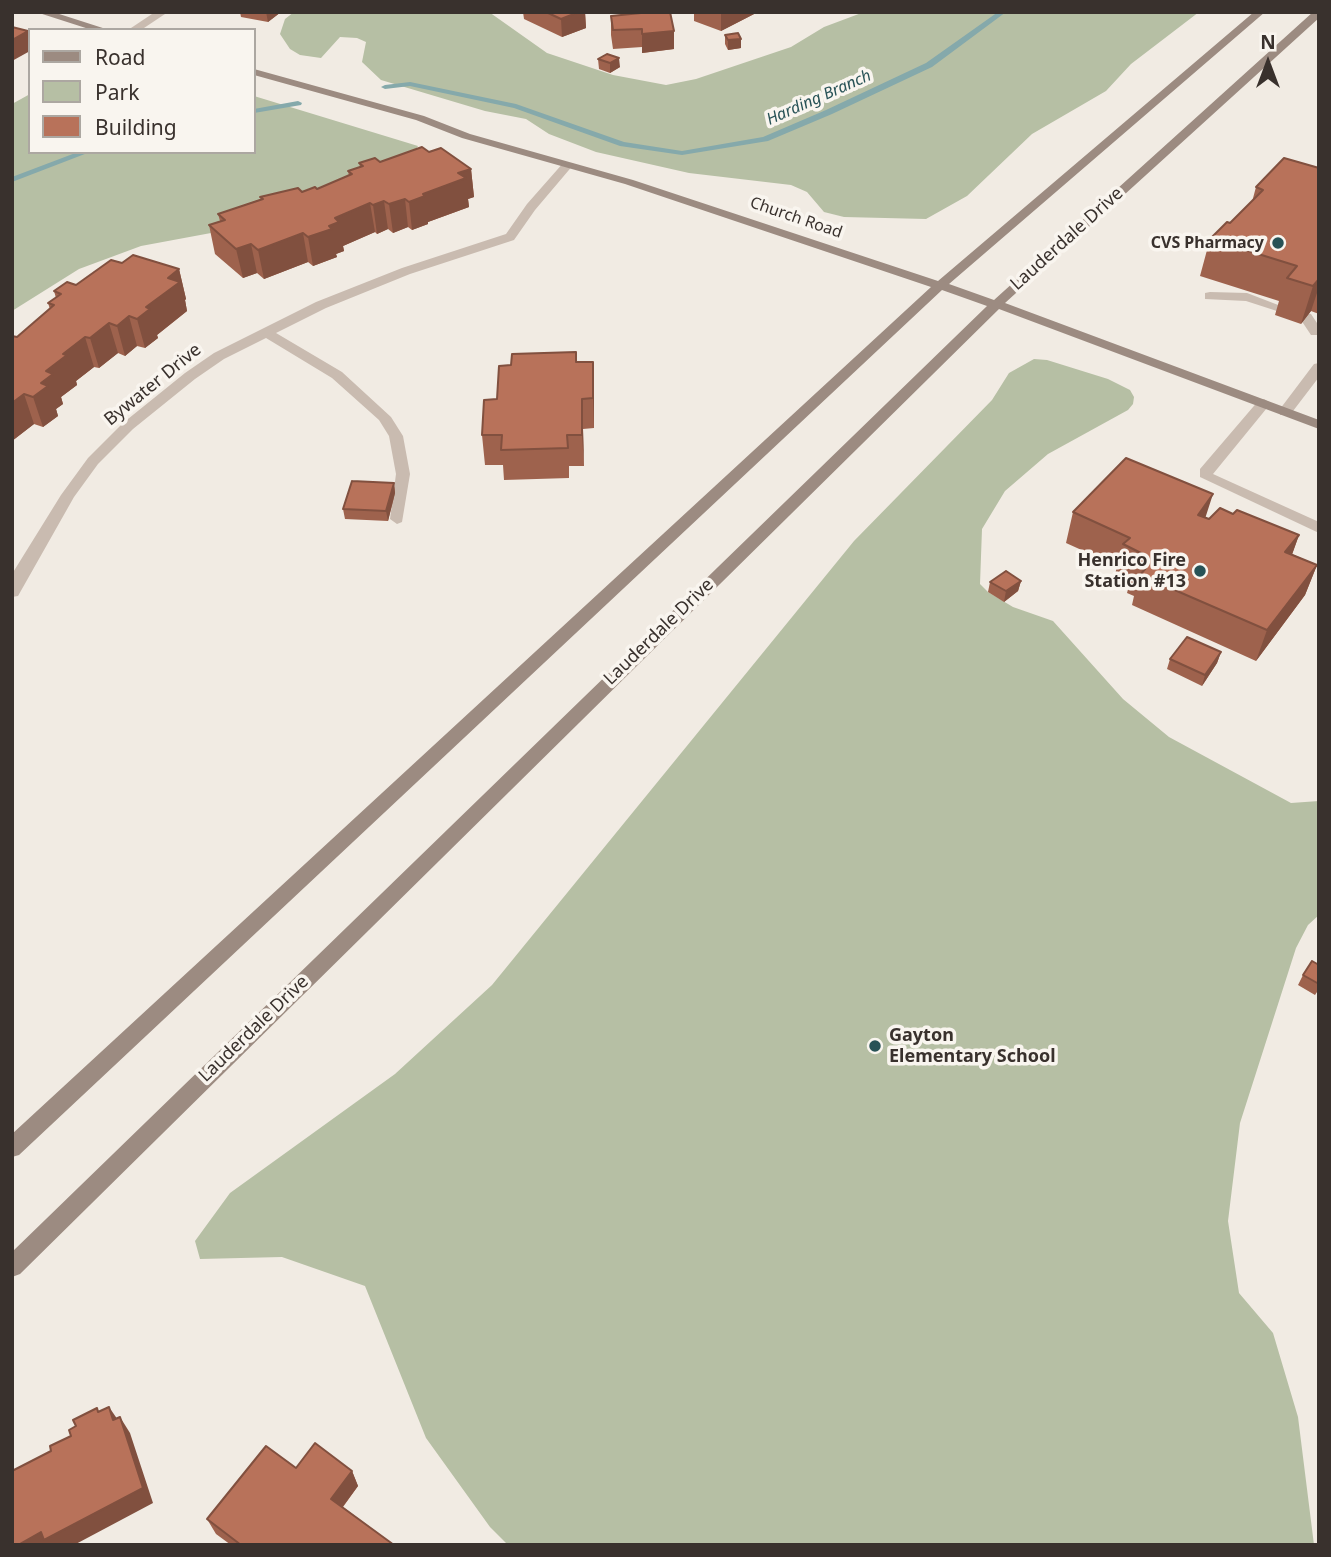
<!DOCTYPE html>
<html>
<head>
<meta charset="utf-8">
<style>
	body { margin:0 }
	#map { position:relative; width:1331px; height:1557px; overflow:hidden; background:#f1ebe3; font-family:"Noto Sans",sans-serif }
	canvas { display:block }
	.frame { position:absolute; inset:0; border:14px solid #39312d; pointer-events:none }
	.legend { position:absolute; left:28px; top:28px; width:228px; height:126px; box-sizing:border-box; background:#f9f5ef; border:2px solid #aca7a1; margin:0; padding:9px 12px; list-style:none; font-size:21px; color:#39312d }
	.legend li { display:flex; align-items:center; gap:14px; height:35px }
	.legend b { width:35px; border:2px solid #aca7a1 }
	.north { position:absolute; left:1233px; top:28px; width:70px; height:70px; -webkit-text-stroke:5px #f9f5ef; paint-order:stroke; rotate:0deg; font-size:19px; font-weight:700; line-height:28px; text-align:center; color:#39312d }
	.north::after { content:''; display:block; margin:auto; width:24px; height:32px; background:#39312d; clip-path:polygon(50% 0,100% 100%,50% 72%,0 100%) }
</style>
</head>
<body>
<div id="map">
<canvas width="1331" height="1557"></canvas>
<div class="frame"></div>
<ul class="legend">
<li><b style="height:9px;background:#9c8b81"></b>Road</li>
<li><b style="height:19px;background:#b6bfa4"></b>Park</li>
<li><b style="height:19px;background:#b8725a"></b>Building</li>
</ul>
<div class="north">N</div>
</div>
<script>
const g = document.querySelector('canvas').getContext('2d');
g.lineJoin = 'round';
function paint(path, color) { g.fillStyle = color; g.fill(path, 'evenodd'); }
const shape = rows => new Path2D(rows.map(r => 'M' + r).join(''));
function strokePath(path, color, width, dash) { g.strokeStyle = color; g.lineWidth = width; g.lineCap = dash ? 'butt' : 'round'; g.setLineDash(dash || []); g.stroke(path); }
function drawText(font, color, halo, rows, align = 'center') {
  g.font = font + ' "Noto Sans",sans-serif'; g.lineWidth = 7; g.setLineDash([]); g.textBaseline = 'middle'; g.strokeStyle = halo; g.fillStyle = color; for (const [text, x, y, turn = 0] of rows) {
    g.save(); g.translate(x, y); g.rotate((+turn || 0) * Math.PI / 180); g.textAlign = isNaN(turn) ? turn : align; if (halo) g.strokeText(text, 0, 0); g.fillText(text, 0, 0); g.restore();
  }
}
const green = shape([
	[294,12,489,12,547,53,613,75,666,85,696,79,791,47,824,27,864,12,1199,12,1131,64,1106,91,1032,134,967,196,926,219,844,217,824,212,807,192,791,185,689,173,596,152,549,134,526,119,485,111,381,80,362,62,366,42,357,38,340,37,321,58,300,55,290,49,280,34,285,19],
	[30,94,30,152,254,152,254,96,418,146,407,166,211,233,141,246,79,269,12,311,12,104],
	[1034,359,1047,360,1108,379,1130,390,1134,397,1133,404,1128,410,1048,454,1005,491,982,529,980,584,988,592,1013,607,1053,621,1123,699,1169,737,1291,803,1319,801,1319,915,1308,925,1296,948,1240,1123,1228,1221,1239,1293,1273,1333,1298,1417,1314,1545,508,1545,490,1527,426,1438,365,1286,282,1257,200,1259,195,1241,230,1193,395,1074,492,985,854,541,992,400,1009,373]
]);
const stream = shape([
	[998,12,1006,12,932,67,832,114,768,141,682,155,620,146,514,108,410,86,385,89,381,87,385,85,410,82,516,104,624,142,682,151,763,137,826,110,926,63,998,12],
	[298,101,302,103,301,105,254,113,254,109,298,101],
	[78,152,90,152,12,182,12,177,78,152]
]);
const lane = shape([
	[1210,292,1247,293,1286,308,1280,312,1246,301,1205,299,1205,293,1210,292],
	[1306,313,1311,314,1319,326,1319,335,1311,335,1299,317,1306,313],
	[1319,363,1319,377,1290,415,1280,415,1280,409,1314,364,1319,363],
	[1264,399,1271,403,1213,474,1319,522,1319,533,1200,477,1200,469,1259,400,1264,399]
]);
const street = shape([
	[155,12,168,12,141,30,128,30,155,12],
	[564,162,574,164,535,210,514,240,410,274,326,308,276,333,342,372,391,417,403,436,410,474,402,522,397,524,390,519,396,474,389,436,379,420,332,378,266,338,224,359,195,379,133,429,98,464,74,497,18,596,12,597,12,574,61,495,88,458,123,423,185,373,214,353,316,302,402,268,506,234,527,204,564,162]
]);
const secondary = shape([
	[36,12,53,12,109,30,92,30,36,12],
	[1254,12,1265,12,949,284,994,300,1313,12,1319,12,1319,18,1005,303,1319,420,1319,429,999,309,20,1274,12,1277,12,1252,987,306,942,290,19,1155,12,1157,12,1134,931,287,625,184,462,138,416,120,254,75,254,69,424,116,470,134,633,180,938,281,1254,12]
]);
const wall = shape([
	[240,12,281,12,268,22,241,17],
	[523,12,585,12,586,28,562,37,524,19],
	[694,12,756,12,756,13,721,31,694,21],
	[611,16,674,31,674,49,642,53,642,47,613,49,611,35],
	[725,35,741,39,741,48,728,50,725,44],
	[598,59,620,67,610,73,599,69],
	[429,152,471,169,474,197,468,199,469,207,428,222,428,224,412,230,408,227,393,233,388,229,377,234,375,232,343,246,344,251,336,254,337,257,313,266,308,262,264,279,257,273,243,278,215,254,209,225,220,221,218,214,261,199,260,197,317,189,349,176,348,171,360,167,359,163,380,162],
	[1319,168,1319,314,1311,311,1301,324,1275,315,1279,301,1200,276,1210,239,1230,223,1252,202,1256,187],
	[122,263,179,269,186,299,185,300,187,311,157,335,158,338,145,348,137,346,125,356,118,353,99,368,94,367,76,381,77,385,61,397,63,404,56,409,58,416,43,427,34,424,12,441,12,336,17,337,50,309,48,303,56,298,54,291,76,285],
	[577,362,594,391,594,428,583,429,584,466,569,466,569,478,504,480,503,465,485,465,482,435,497,399],
	[394,483,395,493,388,521,345,519,343,509],
	[1073,512,1206,518,1209,519,1233,514,1299,535,1292,554,1317,565,1305,595,1256,661,1132,605,1134,596,1127,593,1130,582,1115,575,1117,566,1066,543],
	[1021,581,1018,591,1004,602,988,592,990,582],
	[1221,652,1217,663,1202,686,1167,669,1170,659],
	[1319,965,1319,989,1315,995,1298,985,1303,975],
	[296,1468,352,1471,358,1486,343,1507,394,1545,231,1545,216,1534,207,1519]
]);
const shadedWall = shape([
	[266,12,281,12,268,22],
	[579,12,585,12,586,28,562,37,561,19],
	[722,12,756,12,756,13,721,31,721,13],
	[28,31,30,38,30,51,12,61,12,40],
	[674,31,674,49,642,53,642,34],
	[741,39,741,48,728,50,728,40],
	[619,58,620,67,610,73,610,63],
	[471,169,474,197,468,199,469,207,428,222,428,224,412,230,409,202,458,173],
	[405,199,408,227,393,233,389,204],
	[384,201,388,229,377,234,373,205],
	[370,203,375,232,343,246,344,251,336,254,337,257,313,266,308,237,329,226,335,218],
	[303,233,308,262,264,279,258,250],
	[251,244,257,273,243,278,236,249],
	[179,269,186,299,185,300,187,311,157,335,158,338,145,348,137,319,146,307,168,278],
	[1319,279,1319,287,1311,311,1301,324,1313,286],
	[129,316,137,346,125,356,117,326],
	[109,323,118,353,99,368,90,338],
	[85,337,94,367,76,381,77,385,61,397,63,404,56,409,58,416,43,427,33,397,46,371,63,354],
	[593,362,594,391,594,428,593,398],
	[24,394,34,424,12,441,12,403],
	[582,399,583,429,584,466,582,435],
	[394,483,395,493,388,521,386,511],
	[1213,494,1203,525,1198,515],
	[1299,535,1288,566,1285,552],
	[1317,565,1305,595,1256,661,1267,630],
	[1021,581,1018,591,1004,602,1006,591],
	[1221,652,1217,663,1202,686,1205,675],
	[109,1407,120,1423,113,1420],
	[120,1417,130,1433,153,1503,74,1545,18,1545],
	[352,1471,358,1486,338,1513,331,1499]
]);
const building = shape([
	[546,12,579,12,561,19,546,12],
	[651,12,670,12,674,31,642,34,642,29,613,30,611,16,651,12],
	[12,27,28,31,12,40,12,27],
	[738,33,741,39,728,40,725,35,738,33],
	[607,54,619,58,610,63,598,59,607,54],
	[422,147,429,152,441,148,471,169,458,173,466,178,423,194,425,196,409,202,405,199,389,204,384,201,373,205,370,203,335,218,339,222,329,226,332,229,308,237,303,233,258,250,251,244,236,249,209,225,225,220,218,214,263,199,260,197,298,188,302,192,315,187,317,189,352,174,348,171,363,166,359,163,375,158,380,162,422,147],
	[1284,158,1319,168,1319,279,1313,286,1287,278,1297,266,1210,239,1227,222,1230,223,1263,190,1256,187,1284,158],
	[133,255,179,269,168,278,180,282,146,307,150,309,137,319,129,316,117,326,109,323,90,338,85,337,63,354,67,355,46,371,53,374,41,383,48,386,33,397,24,394,12,403,12,336,17,337,54,305,48,303,61,294,54,291,67,282,76,285,111,260,122,263,133,255],
	[576,352,576,362,593,362,593,398,582,399,582,435,567,435,568,448,501,450,502,435,482,435,484,400,497,399,499,366,511,365,512,354,576,352],
	[1126,458,1213,494,1198,515,1209,519,1220,508,1233,514,1237,510,1299,535,1285,552,1317,565,1267,630,1140,575,1146,568,1135,562,1143,554,1123,544,1130,538,1073,512,1126,458],
	[352,481,394,483,386,511,343,509,352,481],
	[1006,571,1021,581,1006,591,990,582,1006,571],
	[1187,637,1221,652,1205,675,1170,659,1187,637],
	[1312,961,1319,965,1319,984,1303,975,1312,961],
	[109,1407,113,1420,120,1417,143,1488,44,1540,41,1532,18,1545,12,1545,12,1471,51,1451,50,1446,71,1436,69,1430,76,1426,73,1420,97,1408,98,1412,109,1407],
	[315,1443,352,1471,331,1499,394,1545,241,1545,207,1519,266,1446,296,1468,315,1443]
]);
const markers = [
	[1278,243,7,"#275256"],
	[1200,571,7,"#275256"],
	[875,1046,7,"#275256"]
];
const farWaternames = [
	["Harding Branch",819,98,-24]
];
const farStreetnames = [
	["Church Road",796,218,19]
];
const farPoinames = [
	["CVS Pharmacy",1264,243]
];
const streetNames = [
	["Lauderdale Drive",1067,239,-42],
	["Bywater Drive",153,385,-39],
	["Lauderdale Drive",659,632,-44],
	["Lauderdale Drive",254,1029,-44]
];
const poiNames = [
	["Henrico Fire",1186,561],
	["Station #13",1186,582],
	["Gayton",889,1036,"left"],
	["Elementary School",889,1057,"left"]
];
paint(green, '#b6bfa4');
paint(stream, '#85a9ab');
paint(lane, '#c9bbb0');
paint(street, '#c9bbb0');
paint(secondary, '#9c8b81');
paint(wall, '#9e624d');
paint(shadedWall, '#81503f');
paint(building, '#b8725a');
strokePath(building, '#81503f', 2);
for (const [x, y, r, color] of markers) { const dot = new Path2D(); dot.arc(x, y, r, 0, 2 * Math.PI); g.fillStyle = color; g.fill(dot); strokePath(dot, '#f9f5ef', 2.5); }
drawText('italic 16px', '#275256', '#f9f5ef', farWaternames);
drawText('16px', '#39312d', '#f9f5ef', farStreetnames);
drawText('bold 16px', '#39312d', '#f9f5ef', farPoinames, 'right');
drawText('18px', '#39312d', '#f9f5ef', streetNames);
drawText('bold 18px', '#39312d', '#f9f5ef', poiNames, 'right');
</script>
</body>
</html>
